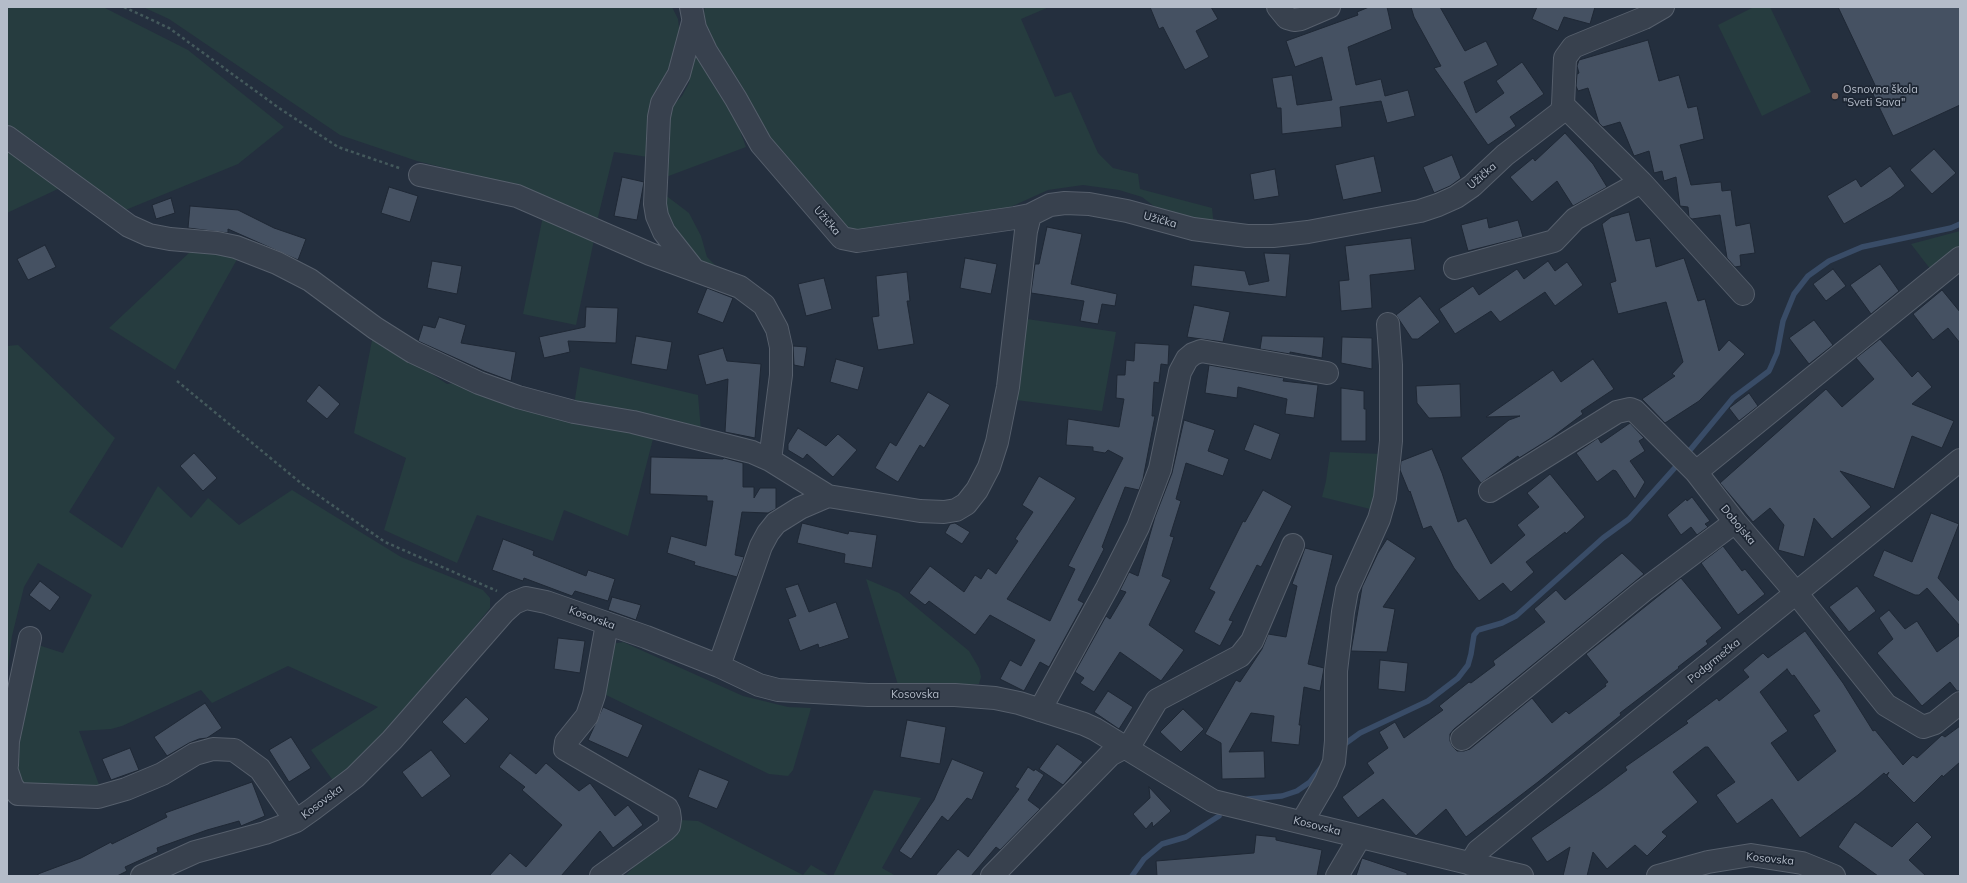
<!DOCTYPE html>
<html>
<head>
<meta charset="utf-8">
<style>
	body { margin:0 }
	#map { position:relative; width:1967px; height:883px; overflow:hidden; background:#242f3e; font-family:Mulish,sans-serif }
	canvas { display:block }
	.frame { position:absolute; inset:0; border:8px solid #b4bcc9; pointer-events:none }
</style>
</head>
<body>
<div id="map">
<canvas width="1967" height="883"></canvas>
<div class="frame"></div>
</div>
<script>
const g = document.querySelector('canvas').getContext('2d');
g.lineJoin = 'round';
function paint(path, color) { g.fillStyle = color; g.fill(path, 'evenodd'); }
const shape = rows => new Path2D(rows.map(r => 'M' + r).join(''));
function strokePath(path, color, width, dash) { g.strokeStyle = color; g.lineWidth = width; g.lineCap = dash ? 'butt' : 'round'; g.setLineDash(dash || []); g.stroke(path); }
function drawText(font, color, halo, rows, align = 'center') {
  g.font = font + ' Mulish,sans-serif'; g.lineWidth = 3.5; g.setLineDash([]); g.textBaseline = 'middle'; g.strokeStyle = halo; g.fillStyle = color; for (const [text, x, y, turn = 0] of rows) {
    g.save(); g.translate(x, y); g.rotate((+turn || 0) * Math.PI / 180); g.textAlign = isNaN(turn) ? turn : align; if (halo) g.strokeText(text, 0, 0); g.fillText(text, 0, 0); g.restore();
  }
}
const green = shape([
	[7,7,103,7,188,50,284,127,238,164,123,211,35,142,7,126],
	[143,7,672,7,678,19,680,36,676,52,652,103,648,157,614,152,597,221,525,188,417,161,340,135,169,19],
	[705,7,1049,7,1021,19,1055,97,1071,92,1098,153,1113,168,1138,174,1140,189,1212,208,1214,227,1159,210,1142,197,1119,190,1083,185,1048,190,1006,209,859,231,848,231,792,170,767,133,702,24],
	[1754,7,1770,7,1811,92,1762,116,1718,25],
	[694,51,733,112,746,147,666,177,665,119,671,107,682,96,689,83],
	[7,150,62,187,7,213],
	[664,194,689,213,701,236,707,257,721,271,698,263,671,233],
	[543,216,594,240,576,325,523,314],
	[1960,231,1960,248,1931,270,1911,244],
	[190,252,240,254,175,370,109,328],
	[1027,319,1116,332,1102,411,1016,400],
	[373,335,447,384,454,383,533,409,654,435,628,536,564,510,553,541,477,515,457,563,384,530,406,458,354,433],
	[18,345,115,438,69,512,122,548,158,486,191,518,208,498,239,525,292,490,401,557,483,590,490,598,490,608,403,717,334,782,311,750,378,707,288,666,212,703,201,690,122,726,111,729,79,731,101,790,28,786,23,782,13,764,35,644,63,653,92,595,38,563,24,587,12,636,7,676,7,346],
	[580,367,698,395,701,431,574,405],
	[1330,452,1383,454,1374,510,1322,497,1326,481],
	[866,579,899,593,969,651,979,668,981,677,979,684,898,685],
	[623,642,743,696,788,707,811,708,793,770,788,776,769,774,602,693,612,644],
	[874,790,921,798,882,868,896,876,833,876],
	[681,820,698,821,803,875,811,865,830,876,625,876]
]);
const stream = shape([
	[1686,455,1733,398,1769,371,1777,353,1783,321,1794,294,1808,276,1829,261,1862,247,1951,228,1960,224],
	[1342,746,1360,733,1428,701,1458,678,1468,665,1471,654,1474,635,1478,630,1502,623,1516,616,1603,538,1629,519,1680,462],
	[1248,799,1282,796,1297,791,1310,782,1321,768],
	[1132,876,1144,859,1162,844,1186,837,1219,816]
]);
const building = shape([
	[1150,7,1211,7,1218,19,1196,31,1209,57,1185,70,1163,27,1159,29,1150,7],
	[1369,7,1387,7,1392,29,1348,47,1356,85,1381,79,1385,96,1408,90,1415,116,1387,123,1381,101,1340,107,1342,127,1282,134,1281,108,1277,108,1272,78,1292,75,1297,105,1332,100,1322,57,1295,67,1286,41,1358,15,1357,12,1369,7],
	[1411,7,1440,7,1465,51,1486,41,1498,65,1464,82,1476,113,1504,93,1496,81,1522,62,1544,94,1510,117,1516,126,1488,145,1434,68,1441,66,1414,17,1411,7],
	[1537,7,1595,7,1590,24,1564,17,1558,31,1532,19,1537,7],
	[1838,7,1960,7,1960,105,1893,136,1870,88,1875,85,1838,7],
	[1648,40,1659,81,1679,75,1688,108,1697,106,1704,139,1680,145,1691,185,1721,182,1722,191,1731,190,1736,226,1750,223,1755,253,1740,255,1741,266,1735,267,1727,258,1720,215,1692,219,1689,217,1688,207,1680,206,1676,177,1664,181,1662,171,1654,173,1649,151,1634,156,1620,122,1603,127,1599,123,1588,88,1578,91,1576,86,1577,74,1579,73,1577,66,1579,60,1648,40],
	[1565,133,1593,164,1607,187,1573,206,1557,181,1532,202,1510,177,1533,158,1535,161,1565,133],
	[1934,149,1956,173,1932,194,1910,170,1934,149],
	[1452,155,1461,178,1450,186,1434,193,1423,167,1452,155],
	[1374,156,1382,192,1343,200,1335,165,1374,156],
	[1890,166,1905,186,1891,197,1844,224,1827,196,1856,179,1861,187,1890,166],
	[1275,169,1279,196,1254,200,1250,174,1275,169],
	[622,177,644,182,637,220,614,216,622,177],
	[389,187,418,196,410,222,381,213,389,187],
	[171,198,175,213,156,219,152,205,171,198],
	[190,206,238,210,274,228,306,239,298,260,228,229,228,233,188,228,190,206],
	[1629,212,1636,241,1650,238,1656,267,1684,258,1698,301,1705,299,1719,351,1729,340,1745,354,1699,401,1665,423,1642,399,1675,376,1672,374,1683,362,1666,302,1618,314,1610,283,1616,281,1602,224,1611,217,1629,212],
	[1487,218,1489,228,1518,220,1523,237,1468,251,1461,225,1487,218],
	[1047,227,1082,234,1071,284,1117,294,1115,306,1102,304,1098,324,1080,321,1084,301,1031,293,1035,264,1039,264,1047,227],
	[1411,238,1415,270,1370,275,1372,308,1341,311,1339,281,1349,280,1345,246,1411,238],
	[45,245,56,267,28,280,17,259,45,245],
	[1264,253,1290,254,1286,297,1191,286,1194,265,1245,271,1249,285,1269,281,1264,253],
	[965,258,997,264,991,294,960,288,965,258],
	[432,261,462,266,457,294,427,288,432,261],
	[1548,261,1555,271,1567,262,1583,285,1555,306,1545,292,1500,322,1491,311,1455,334,1439,309,1473,286,1479,295,1517,269,1524,279,1548,261],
	[1880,264,1899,291,1871,314,1850,285,1880,264],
	[1833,269,1846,286,1826,301,1813,284,1833,269],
	[907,272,910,301,907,301,914,344,878,350,872,317,879,316,876,276,907,272],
	[824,278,832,309,806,316,798,284,824,278],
	[707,288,733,298,723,323,697,313,707,288],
	[1942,290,1960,312,1960,343,1948,328,1933,340,1913,314,1942,290],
	[1420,296,1440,322,1418,339,1412,339,1396,315,1420,296],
	[1194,305,1230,312,1223,342,1187,337,1194,305],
	[586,307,618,308,616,343,568,341,570,352,544,358,539,337,585,327,586,307],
	[439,317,466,325,461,343,516,352,511,381,484,371,418,341,423,325,435,328,439,317],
	[1814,320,1833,345,1809,364,1789,338,1814,320],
	[636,336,672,342,667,370,631,364,636,336],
	[1262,336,1324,337,1322,358,1290,352,1290,354,1260,349,1262,336],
	[1342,337,1372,338,1372,369,1341,363,1342,337],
	[1880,339,1912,377,1918,371,1932,387,1912,404,1954,421,1942,448,1912,436,1894,489,1840,471,1871,507,1832,539,1814,518,1804,557,1778,550,1784,525,1770,508,1753,522,1720,483,1826,389,1842,407,1874,379,1856,358,1880,339],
	[1135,343,1169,345,1168,365,1161,364,1159,383,1154,382,1152,416,1155,416,1143,479,1139,490,1125,487,1102,547,1104,549,1078,600,1084,603,1049,667,1040,662,1024,691,1000,679,1010,660,1021,666,1035,640,990,615,975,635,929,601,925,605,909,593,930,566,964,592,975,575,981,579,988,568,996,574,1018,541,1015,539,1033,512,1022,505,1039,476,1076,498,1007,599,1050,621,1075,569,1068,566,1123,458,1108,450,1105,453,1093,451,1093,447,1066,445,1068,419,1119,427,1124,399,1116,398,1117,375,1125,375,1126,360,1134,361,1135,343],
	[793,346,807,347,804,367,794,365,793,346],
	[723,348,727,361,761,364,755,438,725,432,728,379,706,385,698,355,723,348],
	[836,359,864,367,858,390,830,382,836,359],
	[1593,359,1614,389,1581,411,1583,414,1551,438,1519,458,1518,456,1481,483,1461,458,1509,420,1520,416,1486,417,1553,370,1561,382,1593,359],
	[1209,365,1284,378,1283,381,1318,385,1314,418,1285,414,1287,399,1238,387,1237,398,1205,393,1209,365],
	[1460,384,1461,417,1429,418,1417,403,1416,386,1460,384],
	[319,385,340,404,327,419,306,401,319,385],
	[1341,388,1364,391,1364,409,1366,409,1366,441,1341,441,1341,388],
	[928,392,950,405,924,448,920,445,898,482,875,468,890,442,896,446,928,392],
	[1749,393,1758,406,1739,421,1729,408,1749,393],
	[1184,420,1215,430,1208,451,1229,459,1223,476,1186,463,1176,499,1181,501,1170,536,1174,537,1162,576,1171,580,1149,625,1184,650,1161,681,1120,652,1094,692,1080,683,1084,678,1075,672,1106,616,1110,619,1126,592,1120,590,1129,572,1138,576,1155,517,1172,473,1184,420],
	[1630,423,1644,438,1639,441,1645,451,1630,461,1645,482,1635,499,1616,471,1613,470,1597,482,1576,453,1598,438,1601,443,1630,423],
	[1254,424,1280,434,1271,460,1244,450,1254,424],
	[798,428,826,446,838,434,857,450,833,477,807,454,803,459,788,450,788,444,798,428],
	[1432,449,1442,473,1458,522,1466,518,1491,564,1525,535,1517,525,1539,507,1527,493,1550,474,1585,517,1566,534,1565,532,1526,562,1534,572,1511,592,1503,583,1479,601,1454,568,1431,526,1423,529,1410,491,1409,492,1400,470,1401,461,1432,449],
	[194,453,217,478,203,491,180,466,194,453],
	[651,457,723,459,724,458,743,463,743,487,754,487,754,498,760,488,776,488,776,509,768,513,742,512,735,555,744,557,737,577,694,565,695,562,667,553,671,536,706,546,713,501,707,501,707,496,650,494,651,457],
	[1263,490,1292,506,1261,567,1257,565,1229,620,1233,621,1220,646,1194,632,1215,592,1209,589,1243,521,1245,522,1263,490],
	[1692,497,1710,521,1705,524,1708,527,1697,535,1691,527,1681,535,1667,515,1686,499,1687,501,1692,497],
	[1931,513,1959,524,1938,578,1960,602,1960,626,1927,588,1919,595,1915,595,1873,576,1884,550,1912,562,1931,513],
	[802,523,848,534,849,531,877,535,872,568,844,563,845,554,797,543,802,523],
	[955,523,970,532,962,544,945,533,950,524,955,523],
	[503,539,534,551,533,555,586,576,588,570,615,579,608,601,575,591,572,596,524,578,523,581,492,570,503,539],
	[1387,539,1416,558,1383,607,1395,609,1387,652,1351,651,1362,587,1378,553,1387,539],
	[1723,546,1742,571,1745,569,1765,594,1738,615,1701,563,1723,546],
	[1305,548,1333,555,1308,664,1324,668,1320,691,1304,687,1299,725,1301,725,1299,745,1271,742,1274,716,1251,713,1229,752,1264,751,1265,778,1222,779,1221,743,1205,734,1236,680,1240,682,1262,649,1268,634,1286,637,1297,586,1292,584,1305,548],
	[1622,553,1644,574,1454,729,1450,734,1450,741,1453,747,1457,751,1464,751,1470,749,1532,698,1552,723,1566,711,1569,714,1606,686,1605,684,1608,682,1586,654,1681,578,1722,628,1706,641,1708,644,1678,667,1679,668,1620,713,1621,715,1538,782,1466,837,1446,809,1416,836,1383,799,1358,818,1342,797,1374,773,1367,763,1388,748,1379,732,1395,722,1404,738,1443,710,1439,706,1469,682,1471,683,1495,665,1493,661,1545,622,1534,609,1556,590,1565,600,1622,553],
	[40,581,60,597,50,611,29,595,40,581],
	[798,584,809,612,836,602,849,638,819,648,818,644,800,651,788,619,796,616,785,588,798,584],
	[1857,586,1876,611,1849,632,1829,607,1857,586],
	[612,597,641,605,636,620,608,610,612,597],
	[1889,610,1905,629,1917,621,1937,652,1960,635,1960,691,1957,691,1950,682,1922,706,1877,653,1893,639,1879,618,1889,610],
	[1805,631,1843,683,1873,731,1875,730,1903,765,1913,755,1917,758,1942,735,1945,737,1960,726,1960,762,1943,777,1942,775,1914,803,1887,776,1889,772,1886,775,1884,773,1858,795,1800,838,1772,799,1737,824,1716,795,1735,782,1708,747,1705,747,1673,772,1698,802,1662,832,1667,836,1647,856,1635,845,1607,869,1593,852,1587,876,1563,876,1570,847,1547,862,1531,838,1599,791,1627,770,1625,767,1688,723,1686,721,1717,698,1719,701,1749,677,1743,670,1763,653,1768,658,1805,631],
	[1787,669,1792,676,1794,675,1820,711,1813,715,1836,751,1798,781,1771,743,1788,731,1760,692,1787,669],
	[558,638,585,641,580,673,554,669,558,638],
	[1380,660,1408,663,1405,692,1378,689,1380,660],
	[1108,691,1133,707,1119,729,1094,712,1108,691],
	[466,697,489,719,465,744,442,722,466,697],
	[205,703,222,728,207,738,199,739,189,743,167,756,154,737,205,703],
	[603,707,643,725,628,758,588,740,603,707],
	[1183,709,1204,729,1181,752,1160,732,1183,709],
	[907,720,946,727,940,764,900,757,907,720],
	[291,737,311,768,289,782,269,750,291,737],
	[1057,744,1083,762,1063,785,1039,769,1057,744],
	[130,748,139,770,111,780,102,759,130,748],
	[431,750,451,776,422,798,402,772,431,750],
	[510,753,536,774,546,763,579,791,590,783,615,816,628,805,643,825,613,848,600,831,561,876,489,876,510,853,526,867,562,825,522,790,525,787,499,767,510,753],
	[952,759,984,772,972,800,967,798,948,821,942,816,911,859,899,851,934,800,952,759],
	[1028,767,1034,771,1035,769,1044,775,1028,800,1040,809,1000,850,996,847,971,876,935,876,958,849,968,857,1019,789,1015,787,1028,767],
	[699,769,729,781,717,809,688,797,699,769],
	[252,782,265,816,241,826,239,821,207,830,157,848,158,852,125,867,127,871,117,876,38,876,38,874,81,858,111,842,112,844,167,817,165,813,252,782],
	[1149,787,1171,811,1153,827,1152,822,1146,829,1133,814,1150,798,1149,787],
	[1855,822,1892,847,1917,822,1932,837,1909,860,1926,876,1878,876,1838,847,1855,822],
	[1256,835,1276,837,1276,840,1322,850,1317,876,1157,876,1156,861,1254,853,1256,835],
	[1362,858,1407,873,1407,876,1356,876,1362,858]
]);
const path = shape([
	[124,7,169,28,279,108,338,147,402,169],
	[177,381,302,484,385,542,497,591]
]);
const minor = shape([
	[691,7,695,28,706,51,736,99,761,144,842,238,857,241,1015,218,1030,215,1050,205,1065,203,1089,204,1127,211,1193,229,1247,236,1273,236,1308,232,1420,211,1438,205,1456,197,1472,186,1505,155,1561,112,1563,105,1565,58,1573,47,1644,18,1663,7],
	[1278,7,1287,18,1294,20,1301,19,1329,7],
	[693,22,679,74,662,103,659,117,655,204,657,216,664,232,694,270],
	[1563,105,1641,182,1743,294],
	[7,137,129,226,149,235,170,239,217,243,236,247,277,263,310,280,375,328,413,352,479,383,518,397,574,412,633,422,752,452,770,460,828,496,920,511,944,512,956,510,966,504,977,490,989,467,997,442,1008,387,1026,231,1030,215],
	[420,175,517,196,650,254,740,287,764,305,777,329,781,347,781,375,770,460],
	[1455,268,1554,241,1575,219,1641,182],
	[1696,472,1960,258],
	[1490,491,1617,412,1630,409,1635,411,1696,472,1735,522,1797,594,1886,705,1923,727,1935,723,1960,703],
	[719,666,761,546,768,533,776,523,800,508,828,496],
	[1040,710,1107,588,1138,527,1160,469,1180,372,1187,359,1193,354,1201,351,1327,373],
	[1462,739,1643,591,1735,522],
	[7,765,8,741,30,638],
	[7,771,12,786,18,794,98,797,126,789,162,774,195,754,213,749,234,750,260,769,296,821],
	[1302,822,1326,781,1334,762,1336,741,1336,671,1343,612,1347,590,1379,519,1385,498,1391,441,1391,365,1388,324],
	[1470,864,1478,851,1960,460],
	[142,876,195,852,265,833,296,821,313,809,355,777,392,740,504,612,514,603,526,598,546,602,646,637,719,666,759,685,778,690,868,695,955,695,995,698,1019,703,1084,724,1095,729,1213,801,1522,876],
	[601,876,665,830,669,826,670,819,669,812,667,808,565,749,566,742,587,716,594,695,607,624],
	[992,876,1110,755,1125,747,1133,740,1157,700,1240,656,1252,641,1293,545],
	[1337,876,1360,837],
	[1658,876,1708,862,1751,855,1802,863,1834,876]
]);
const markers = [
	[1835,96,4,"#8d6e63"]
];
const poiNames = [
	["Osnovna škola",1843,90],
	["\"Sveti Sava\"",1843,103]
];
const streetNames = [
	["Užička",1482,176,-41],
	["Užička",1160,220,15],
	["Užička",827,221,49],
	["Dobojska",1738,525,50],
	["Kosovska",592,618,20],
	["Podgrmečka",1714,661,-39],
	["Kosovska",915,695],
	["Kosovska",322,802,-37],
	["Kosovska",1317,826,14],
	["Kosovska",1770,859,6]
];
paint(green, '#263c3f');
strokePath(stream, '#394c67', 5.5);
paint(building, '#455162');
strokePath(building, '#1f2835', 1);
strokePath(minor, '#565f6c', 24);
strokePath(path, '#44595c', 2.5, [3, 3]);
strokePath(minor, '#38414e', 22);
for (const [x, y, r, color] of markers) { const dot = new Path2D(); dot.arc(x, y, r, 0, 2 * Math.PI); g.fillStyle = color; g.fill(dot); strokePath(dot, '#1d2633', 1.5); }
drawText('11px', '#b4bcc9', '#1d2633', poiNames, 'left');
drawText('11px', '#b4bcc9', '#1d2633', streetNames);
</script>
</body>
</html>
